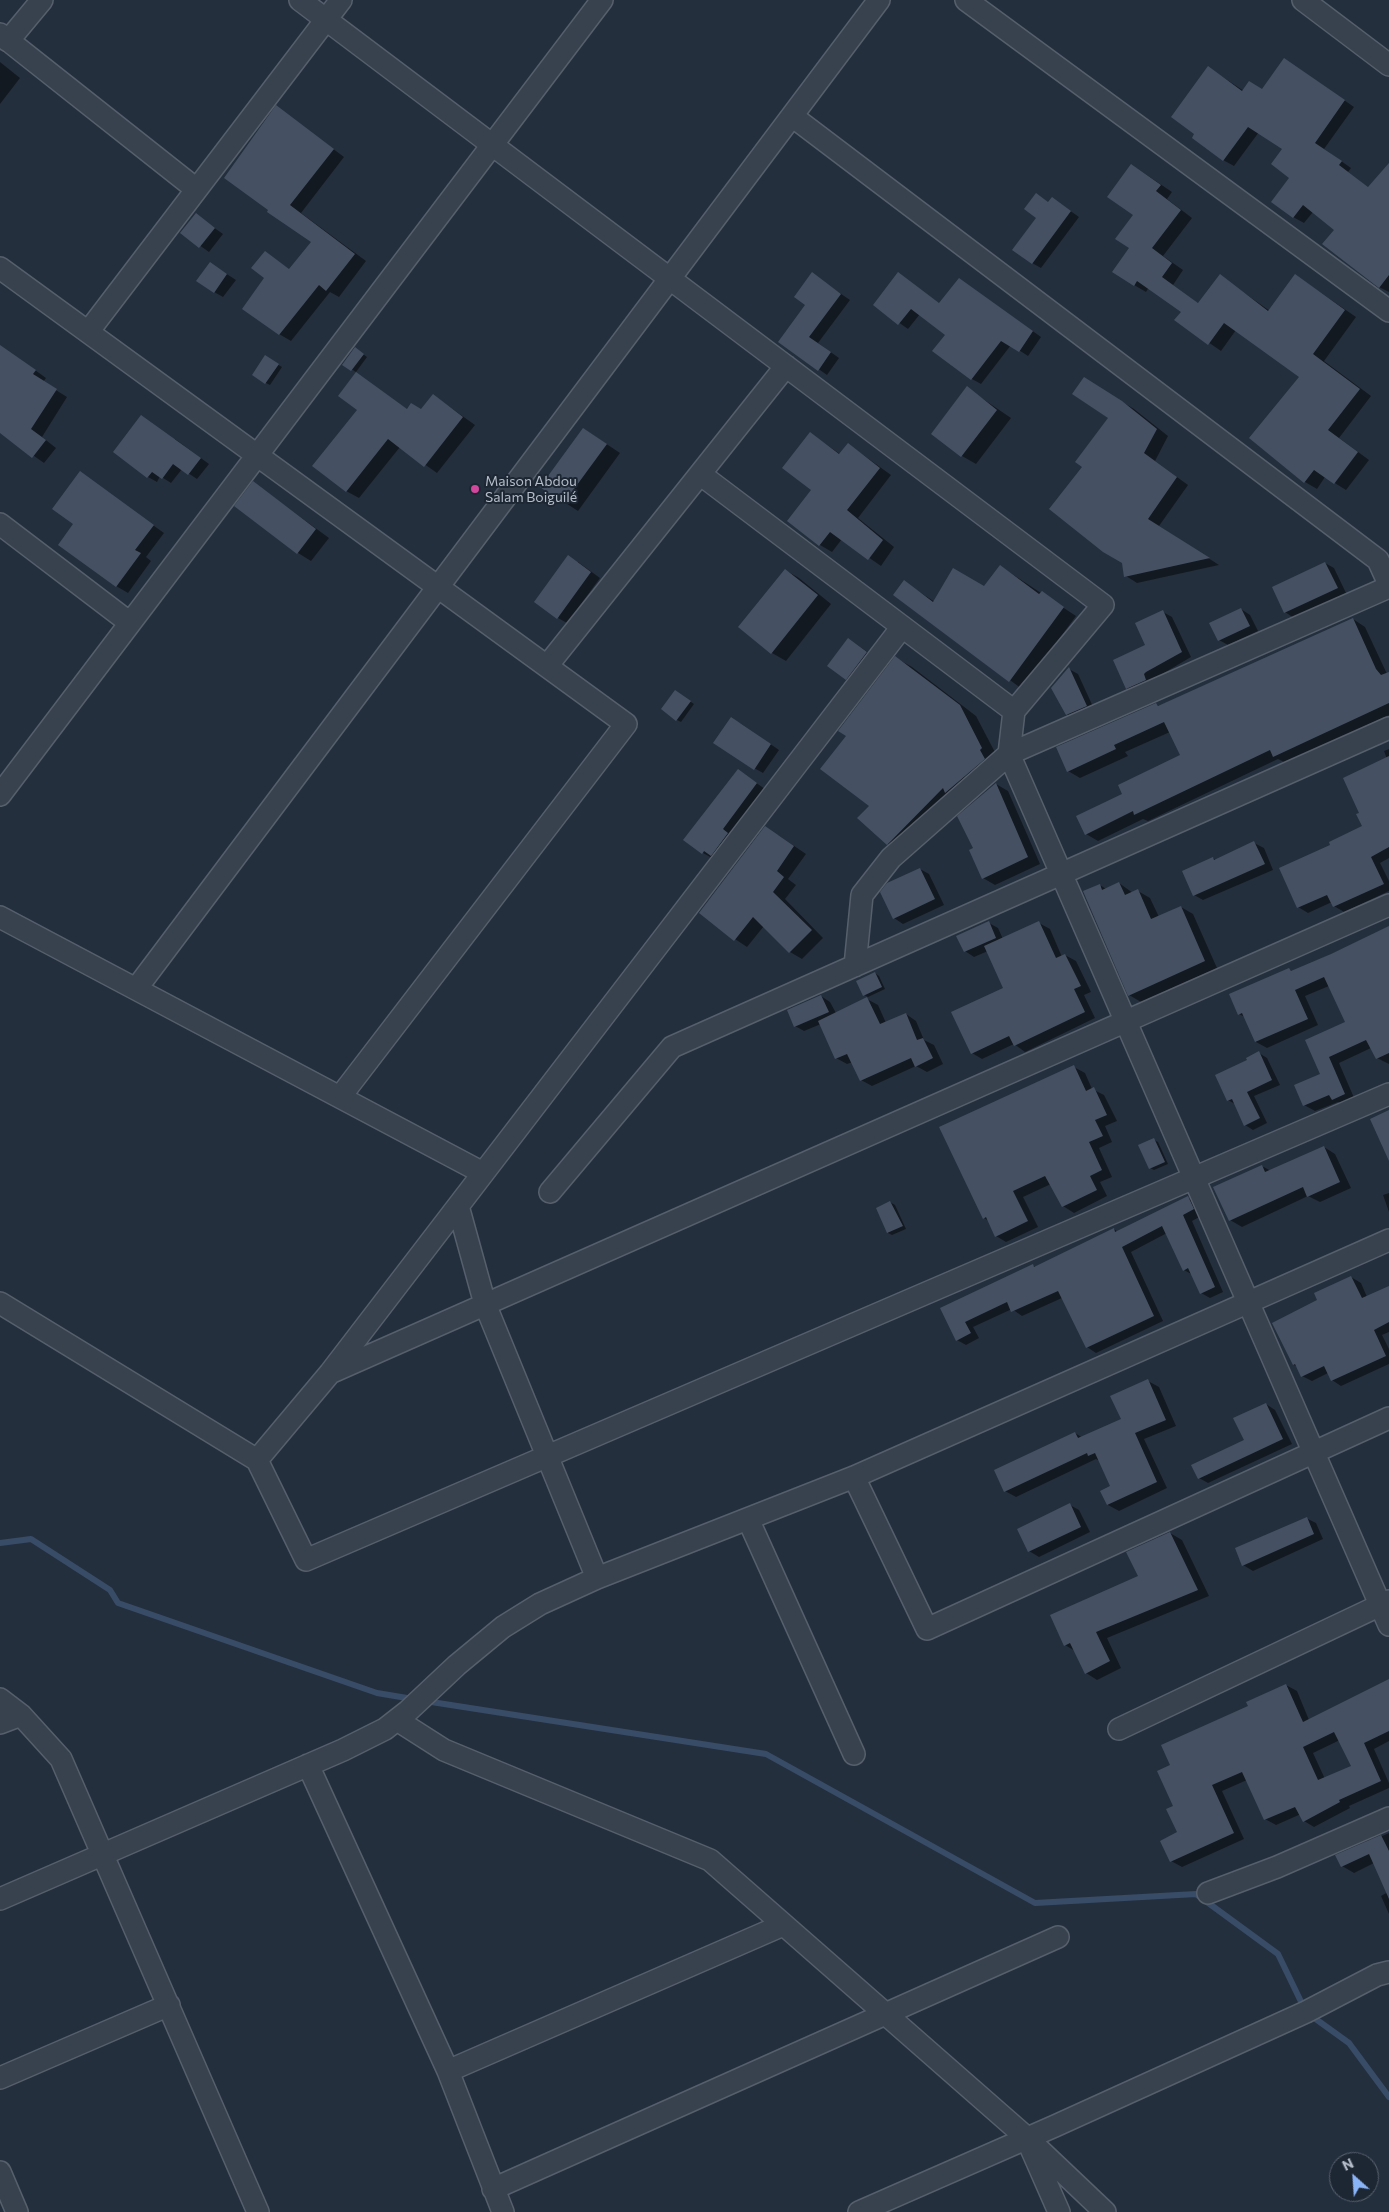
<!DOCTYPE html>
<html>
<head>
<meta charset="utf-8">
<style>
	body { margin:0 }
	#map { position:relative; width:1389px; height:2212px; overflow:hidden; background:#242f3e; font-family:Commissioner,sans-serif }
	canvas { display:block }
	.north { position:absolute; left:1329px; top:2152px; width:50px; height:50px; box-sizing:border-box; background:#1d2633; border:1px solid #59626f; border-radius:50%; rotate:334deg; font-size:14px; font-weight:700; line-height:20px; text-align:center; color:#b4bcc9 }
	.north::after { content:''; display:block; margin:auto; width:18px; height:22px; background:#8ab4f8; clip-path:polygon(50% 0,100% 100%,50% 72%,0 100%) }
</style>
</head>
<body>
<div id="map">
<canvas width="1389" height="2212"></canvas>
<div class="north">N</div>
</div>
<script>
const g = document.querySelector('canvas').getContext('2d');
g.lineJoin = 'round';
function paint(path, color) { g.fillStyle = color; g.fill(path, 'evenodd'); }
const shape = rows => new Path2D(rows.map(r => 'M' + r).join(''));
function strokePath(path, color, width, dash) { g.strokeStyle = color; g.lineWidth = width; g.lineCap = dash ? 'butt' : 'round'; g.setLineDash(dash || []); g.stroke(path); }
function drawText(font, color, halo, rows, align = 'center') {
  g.font = font + ' Commissioner,sans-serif'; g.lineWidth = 4; g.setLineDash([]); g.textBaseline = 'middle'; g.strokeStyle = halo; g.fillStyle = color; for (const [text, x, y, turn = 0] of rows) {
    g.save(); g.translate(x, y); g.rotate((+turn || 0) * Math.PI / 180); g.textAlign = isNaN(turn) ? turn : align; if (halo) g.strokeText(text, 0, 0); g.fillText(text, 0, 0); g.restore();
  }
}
const shadow = shape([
	[0,62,20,78,0,104],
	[1295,66,1354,107,1324,149,1351,168,1348,172,1369,188,1389,166,1389,292,1379,287,1335,230,1313,212,1304,223,1293,217,1291,178,1284,149,1259,132,1234,166,1223,160,1195,133,1209,68,1244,91,1263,90],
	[277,107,344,157,301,213,366,261,339,297,330,292,291,341,279,334,266,278,265,252,290,270,313,241,269,211],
	[1132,165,1172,192,1167,199,1192,218,1163,256,1183,270,1173,285,1199,304,1220,276,1270,311,1295,275,1356,317,1324,361,1371,396,1339,438,1369,460,1346,490,1325,477,1317,489,1305,482,1251,438,1301,377,1236,330,1221,351,1176,320,1183,312,1149,287,1146,292,1134,285,1130,248,1135,215],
	[1036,194,1049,203,1052,198,1079,217,1041,268,1032,263,1038,218],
	[196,215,223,234,209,252,182,233],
	[219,269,236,280,223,297,214,292],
	[812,274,850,300,818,343,839,358,827,375,780,342,807,305],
	[899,274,940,304,968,285,1041,337,1028,356,1011,345,981,384,972,379,947,335,920,314,908,329,874,305],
	[359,351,367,357,356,372,343,364],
	[17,357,46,378,43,382,67,397,42,437,56,448,44,463,0,432,0,359],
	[265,357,282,367,270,385,266,383],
	[356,374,408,410,421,410,433,395,475,425,437,473,400,447,359,498,346,491,359,410],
	[1096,386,1134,409,1168,436,1155,461,1188,485,1159,526,1219,565,1137,583,1126,576,1123,562,1084,467,1110,418],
	[967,388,1011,418,976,464,962,456],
	[584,429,620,453,578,511,541,487],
	[810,433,840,454,848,444,891,475,858,518,894,547,881,566,842,539,832,552,820,545,813,490],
	[175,439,209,464,197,479,182,469,171,483,160,476,157,482,148,477],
	[80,473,164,533,146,557,151,561,128,593,116,586,75,523],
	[254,483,329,538,311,561,298,553],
	[578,562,600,578,567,623,558,618],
	[1325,563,1334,568,1346,593,1294,618,1285,612],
	[1000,566,1076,616,1022,689,895,595,904,582,935,602,985,587],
	[785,570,799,578,831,604,786,661,772,653],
	[1241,609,1250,615,1258,631,1228,645,1219,640],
	[1163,612,1172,617,1191,657,1152,680,1136,693,1127,688],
	[1353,619,1365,627,1387,674,1389,673,1389,715,1286,763,1278,759,1148,821,1143,819,1098,841,1086,834,1124,794,1181,756,1170,732,1125,752,1128,756,1080,778,1068,771,1156,704,1159,706],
	[849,639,876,658,855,684,846,679],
	[896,658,912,667,976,716,998,758,904,853,888,844,871,806,848,736],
	[1069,669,1078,674,1095,711,1076,720,1067,714],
	[679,694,694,704,681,722,677,720],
	[740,723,779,750,763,773,754,768],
	[1389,749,1389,858,1380,863,1389,881,1389,891,1344,912,1334,906,1332,902,1308,913,1298,907,1332,846,1363,827,1361,813,1387,759,1384,751],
	[739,771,765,789,712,858,703,853],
	[996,784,1008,791,1040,864,995,885,983,878,975,848],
	[778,835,806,854,788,879,796,885,785,899,823,938,802,959,790,952,764,926,747,947,735,939],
	[1254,843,1264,848,1273,870,1203,900,1194,895,1213,858,1216,860],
	[920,869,929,874,944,905,903,924,894,918],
	[1119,883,1133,893,1138,891,1150,898,1159,917,1181,907,1193,914,1217,968,1141,1002,1129,995,1100,885,1106,889],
	[989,923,998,928,1003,939,1039,923,1050,929,1062,957,1065,955,1076,961,1091,992,1084,995,1095,1018,1025,1052,1014,1044,982,1059,972,1053,1004,988,988,951,974,957,965,951],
	[1389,927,1389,1064,1377,1058,1371,1048,1339,1063,1355,1100,1343,1105,1338,1102,1315,1111,1304,1105,1322,1075,1306,1041,1347,1023,1329,986,1305,996,1318,1025,1267,1048,1256,1042,1245,1017,1239,1014,1289,969,1293,972],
	[875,973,879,976,885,989,868,997,864,995],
	[821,996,830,1002,836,1013,867,999,878,1005,886,1023,906,1014,916,1021,924,1040,934,1045,943,1064,927,1072,916,1066,872,1086,861,1080,853,1062,847,1064,836,1058,821,1024,804,1031,795,1026],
	[1259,1053,1267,1058,1280,1085,1254,1096,1267,1123,1253,1130,1245,1125,1235,1104,1228,1100,1248,1061],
	[1074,1067,1085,1073,1092,1089,1104,1095,1117,1121,1105,1126,1112,1142,1099,1148,1112,1177,1100,1182,1107,1196,1074,1213,1063,1206,1051,1184,1023,1197,1038,1227,1006,1242,996,1236,989,1221,984,1218],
	[1154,1140,1158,1142,1168,1164,1154,1170,1150,1168],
	[1324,1147,1335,1154,1351,1188,1320,1202,1308,1196,1242,1227,1230,1220,1262,1166,1271,1171],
	[1389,1193,1389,1212,1383,1195],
	[1188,1198,1198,1203,1203,1215,1192,1221,1223,1292,1210,1298,1201,1293,1193,1275,1184,1270,1167,1233,1131,1252,1163,1321,1096,1353,1087,1347,1062,1298,1022,1316,1012,1309,973,1327,979,1338,966,1345,957,1340,942,1309,1033,1266,1036,1267,1114,1229,1118,1232],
	[890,1202,895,1205,906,1229,892,1235,888,1233,877,1208],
	[1351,1277,1361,1283,1367,1297,1389,1287,1389,1332,1382,1335,1389,1349,1389,1364,1341,1386,1332,1380,1328,1373,1312,1381,1302,1376,1298,1367,1294,1365,1319,1301],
	[1148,1381,1159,1387,1176,1426,1144,1439,1167,1488,1119,1511,1108,1505,1102,1492,1111,1487,1100,1461,1096,1459,1016,1497,1005,1491,1075,1433,1083,1438,1122,1420],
	[1266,1404,1275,1410,1292,1444,1208,1483,1199,1478,1245,1441],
	[1070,1505,1079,1510,1090,1532,1039,1557,1029,1551,1019,1530],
	[1306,1518,1316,1523,1323,1539,1253,1571,1243,1565],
	[1170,1533,1182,1540,1209,1596,1107,1638,1121,1668,1097,1680,1086,1673,1075,1651,1065,1645,1139,1577],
	[1389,1683,1389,1741,1374,1749,1389,1783,1389,1788,1349,1806,1350,1808,1314,1827,1304,1821,1301,1814,1276,1825,1265,1819,1247,1780,1222,1791,1244,1839,1182,1867,1171,1861,1179,1833,1171,1766,1250,1707,1286,1685,1297,1691,1309,1720],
	[1340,1740,1353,1766,1325,1779,1313,1753],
	[1389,1833,1389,1914,1381,1896,1388,1892,1374,1863,1354,1873,1342,1866,1337,1856]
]);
const stream = shape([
	[0,1543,31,1539,110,1590,118,1603,377,1693,413,1699],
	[425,1701,766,1754,1035,1903,1196,1894,1278,1954,1306,2012,1349,2043,1389,2097]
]);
const building = shape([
	[1284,58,1345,100,1315,143,1342,161,1339,165,1368,187,1389,163,1389,275,1379,288,1322,244,1334,230,1303,205,1293,218,1271,202,1289,178,1271,164,1282,149,1248,127,1223,161,1192,138,1194,134,1171,117,1208,66,1242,91,1249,81,1262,89],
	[276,105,334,149,290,205,355,254,326,291,319,285,279,335,242,309,264,278,251,268,265,251,289,269,311,242,267,212,268,210,224,178],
	[1131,164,1161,185,1156,191,1181,210,1152,248,1172,263,1162,277,1198,303,1220,274,1268,311,1295,274,1345,310,1313,354,1360,389,1328,430,1358,452,1334,484,1314,470,1304,483,1249,438,1299,377,1224,323,1208,345,1174,320,1181,312,1137,281,1134,286,1112,272,1129,248,1115,239,1133,215,1107,197],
	[1036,193,1048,202,1052,197,1071,211,1032,264,1012,250,1036,218,1024,209],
	[196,213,215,228,199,248,180,233],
	[210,262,227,274,214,293,196,281],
	[812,272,841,294,809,337,831,352,818,371,778,342,805,305,794,297],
	[898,272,939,303,959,278,1033,331,1019,352,1001,341,971,380,932,351,945,335,911,309,898,325,873,305],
	[0,345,36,370,33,374,57,389,31,429,46,440,32,458,0,433],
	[355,347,364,354,351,371,342,365],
	[265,355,279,364,265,384,252,375],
	[356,372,407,409,411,403,421,409,433,394,463,417,424,467,388,439,346,492,312,466,357,410,338,396],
	[1084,377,1122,401,1157,429,1144,453,1177,477,1148,519,1210,558,1124,577,1122,563,1103,552,1049,509,1082,467,1075,462,1108,418,1072,394],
	[967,386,997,410,961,457,931,434],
	[141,415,201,458,188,475,173,464,162,479,152,472,147,478,113,452],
	[583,428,607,444,563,504,540,487],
	[810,432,839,454,848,443,880,468,847,510,883,540,868,560,830,532,819,546,787,521,811,490,782,468],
	[80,471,154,525,135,550,141,553,116,587,58,545,73,524,52,509],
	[253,481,316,529,297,554,234,506],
	[568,555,591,572,557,619,534,602],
	[1325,562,1338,588,1284,613,1272,587],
	[1000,565,1039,594,1042,591,1064,607,1009,682,893,595,904,580,933,602,953,568,984,586],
	[785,569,818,595,771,654,738,627],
	[1241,608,1250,626,1218,641,1209,623],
	[1163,610,1182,652,1146,672,1144,674,1146,680,1126,689,1113,660,1145,645,1135,623],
	[1353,618,1376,669,1381,675,1389,672,1389,703,1273,757,1270,750,1134,815,1133,811,1085,835,1076,816,1122,794,1118,785,1180,755,1164,722,1114,745,1116,749,1067,772,1056,747,1156,703,1158,706],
	[848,638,867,652,846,680,827,666],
	[895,656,960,705,982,748,980,750,985,759,945,793,943,788,887,845,857,818,869,806,820,769,846,736,838,731],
	[1069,667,1087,706,1066,715,1051,688],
	[675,690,691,701,676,721,661,709],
	[731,717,771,744,754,770,713,743],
	[1389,756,1389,847,1371,857,1384,884,1333,907,1327,895,1297,908,1279,868,1330,845,1329,842,1362,826,1356,814,1359,813,1343,778],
	[738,769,757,783,723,829,728,833,711,856,704,851,702,854,683,840],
	[996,783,1028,857,982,879,969,850,973,848,957,816],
	[765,826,794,846,777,871,784,877,773,892,812,930,789,953,753,917,734,941,699,913],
	[1254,841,1265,864,1193,896,1182,871,1213,857,1214,860],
	[920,868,935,899,893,919,880,892,887,883],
	[1119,882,1125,895,1138,889,1151,919,1181,906,1205,961,1128,996,1083,891,1100,884,1102,890],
	[989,921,996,938,964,952,956,936],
	[1039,921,1056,958,1065,954,1081,986,1074,989,1085,1012,1014,1046,1009,1036,971,1054,951,1012,1003,988,984,946],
	[1389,926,1389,1053,1376,1059,1366,1040,1329,1057,1345,1094,1332,1100,1329,1095,1303,1106,1294,1085,1320,1074,1305,1040,1345,1022,1324,977,1295,990,1308,1019,1255,1042,1242,1013,1238,1015,1229,994,1289,968,1291,971,1331,954],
	[875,972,882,987,863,996,856,981],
	[821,995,829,1012,794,1027,787,1010],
	[867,997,880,1024,906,1013,917,1040,923,1038,933,1058,915,1067,911,1058,860,1081,847,1054,835,1059,818,1021],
	[1259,1051,1272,1080,1247,1092,1260,1118,1244,1126,1232,1099,1227,1101,1215,1075,1247,1060,1246,1058],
	[1074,1065,1086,1091,1094,1087,1107,1115,1095,1120,1103,1136,1089,1142,1102,1170,1090,1176,1097,1190,1062,1207,1045,1176,1013,1191,1028,1221,995,1237,986,1217,983,1219,939,1127],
	[1389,1110,1389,1161,1370,1119],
	[1154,1138,1165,1162,1149,1169,1138,1145],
	[1324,1146,1340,1182,1307,1197,1303,1187,1229,1221,1213,1187,1262,1165,1265,1172],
	[1188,1196,1194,1209,1183,1215,1215,1287,1200,1294,1188,1268,1183,1271,1162,1226,1122,1247,1154,1316,1086,1348,1058,1291,1011,1312,1007,1302,965,1322,971,1333,956,1341,940,1308,1033,1264,1034,1267,1114,1228,1115,1232],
	[890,1201,903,1226,887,1233,876,1208],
	[1351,1276,1362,1298,1389,1286,1389,1322,1374,1330,1386,1356,1331,1381,1324,1366,1301,1377,1295,1364,1293,1365,1272,1323,1317,1300,1314,1293],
	[1148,1379,1166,1420,1135,1433,1157,1482,1107,1505,1100,1491,1110,1486,1095,1453,1088,1456,1087,1453,1004,1492,994,1470,1075,1432,1078,1438,1121,1419,1110,1396],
	[1266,1403,1283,1439,1198,1479,1191,1465,1244,1440,1233,1418],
	[1070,1503,1081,1527,1028,1552,1017,1529],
	[1307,1517,1314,1534,1242,1566,1235,1548],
	[1170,1532,1198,1590,1096,1632,1110,1661,1085,1674,1070,1643,1064,1646,1050,1615,1138,1576,1126,1552],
	[1389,1679,1389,1731,1364,1743,1381,1781,1339,1800,1340,1802,1303,1822,1295,1807,1264,1820,1242,1772,1212,1785,1234,1833,1170,1862,1160,1841,1177,1832,1166,1809,1173,1806,1157,1771,1170,1765,1161,1745,1248,1706,1246,1702,1286,1684,1303,1722],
	[1334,1732,1351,1766,1318,1780,1303,1747],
	[1381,1835,1389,1851,1389,1899,1369,1854,1341,1867,1335,1855]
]);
const street = shape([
	[300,0,1103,605,1014,711,1009,754,891,858,862,895,855,966],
	[966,0,1389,311],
	[1303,0,1389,65],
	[0,34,196,189],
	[8,41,42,0],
	[792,116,1378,560,1389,584],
	[0,268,626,724,340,1097],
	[88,332,341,0],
	[700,474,1014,711],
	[0,524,130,623],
	[1389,587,1009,754,1389,1625],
	[547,666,786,366],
	[0,795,602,0],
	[0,917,483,1173],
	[136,989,879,0],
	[550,1192,672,1047,1389,728],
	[458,1206,485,1304,597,1578],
	[0,1303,257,1460,306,1560,1389,1094],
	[330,1373,1389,905],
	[257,1460,330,1373,902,627],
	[854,1477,927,1629,1389,1418],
	[748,1519,854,1754],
	[0,1699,21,1715,61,1759,258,2212],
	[397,1720,444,1750,710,1860,1027,2138,1105,2212],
	[0,1723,21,1715],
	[1119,1729,1389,1601],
	[308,1765,448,2071,503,2212],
	[1208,1893,1277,1867,1389,1818],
	[0,1899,343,1750,385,1729,408,1711,457,1665,503,1627,540,1604,597,1578,854,1477,1389,1240],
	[448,2071,783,1925],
	[0,2078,169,2005],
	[1030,2146,1059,2212],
	[0,2172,17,2212],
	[493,2189,1058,1937],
	[859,2212,1055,2126,1306,2012,1377,1975,1389,1972]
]);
const markers = [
	[475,489,5,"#d1479c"]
];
const poiNames = [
	["Maison Abdou",485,481],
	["Salam Boiguilé",485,497]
];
paint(shadow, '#0007');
strokePath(stream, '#394c67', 6);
paint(building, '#455162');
strokePath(street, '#565f6c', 24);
strokePath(street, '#38414e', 21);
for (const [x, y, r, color] of markers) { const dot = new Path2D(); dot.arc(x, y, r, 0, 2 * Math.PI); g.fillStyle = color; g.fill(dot); strokePath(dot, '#1d2633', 2); }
drawText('14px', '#b4bcc9', '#1d2633', poiNames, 'left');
</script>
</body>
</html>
